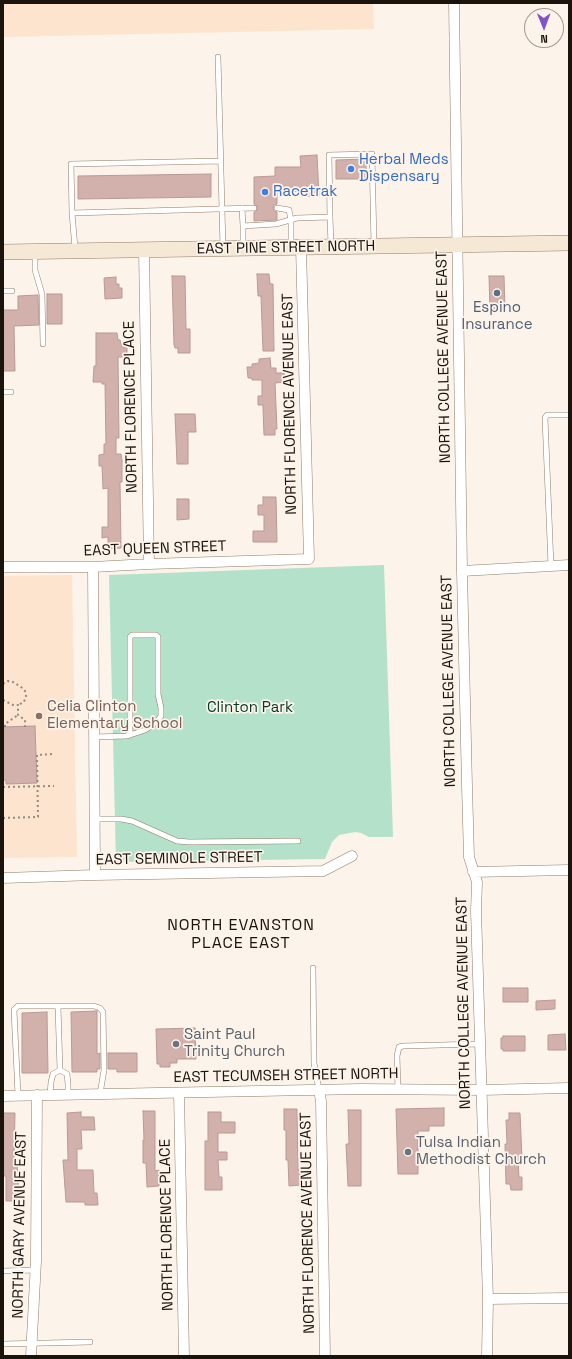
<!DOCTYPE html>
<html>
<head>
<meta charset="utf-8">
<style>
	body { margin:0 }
	#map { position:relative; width:572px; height:1359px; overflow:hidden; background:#fcf3ea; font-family:"Space Grotesk",sans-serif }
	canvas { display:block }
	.frame { position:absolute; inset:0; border:4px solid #1b140c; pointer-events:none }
	.north { position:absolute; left:524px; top:8px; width:40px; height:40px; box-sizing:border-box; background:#fcf3ea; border:1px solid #a29a91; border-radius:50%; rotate:179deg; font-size:11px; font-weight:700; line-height:16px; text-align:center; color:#1b140c }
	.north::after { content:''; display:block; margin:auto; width:14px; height:18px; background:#8152cb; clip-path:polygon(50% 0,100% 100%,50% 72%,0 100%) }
</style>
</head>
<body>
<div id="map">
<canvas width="572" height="1359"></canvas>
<div class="frame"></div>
<div class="north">N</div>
</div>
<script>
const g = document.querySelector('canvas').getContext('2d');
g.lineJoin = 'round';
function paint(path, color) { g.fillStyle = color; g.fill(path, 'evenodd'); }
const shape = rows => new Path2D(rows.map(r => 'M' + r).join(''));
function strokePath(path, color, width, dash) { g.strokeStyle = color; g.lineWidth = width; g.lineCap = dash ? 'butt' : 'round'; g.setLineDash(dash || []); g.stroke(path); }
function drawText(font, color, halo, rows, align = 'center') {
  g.font = font + ' "Space Grotesk",sans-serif'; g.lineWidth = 3.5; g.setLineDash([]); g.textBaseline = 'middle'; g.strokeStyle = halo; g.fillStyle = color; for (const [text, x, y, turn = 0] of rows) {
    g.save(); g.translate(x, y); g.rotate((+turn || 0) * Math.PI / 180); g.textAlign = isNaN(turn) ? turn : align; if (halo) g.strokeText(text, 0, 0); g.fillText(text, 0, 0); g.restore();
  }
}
const built = shape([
	[3,3,373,3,374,29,3,37],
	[72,575,77,857,3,858,3,576]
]);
const green = shape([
	[384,565,393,837,369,837,361,833,355,832,339,835,332,842,325,859,116,862,109,575]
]);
const building = shape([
	[317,155,319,196,302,196,301,191,277,192,277,204,274,205,273,208,274,211,277,212,277,220,254,221,254,212,256,211,258,208,257,206,254,204,254,177,275,176,275,167,301,167,300,156,317,155],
	[366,159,366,179,336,179,336,160,366,159],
	[211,174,211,197,78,199,78,176,211,174],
	[257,274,269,274,270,284,273,284,274,351,263,351,261,296,258,296,257,274],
	[172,276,185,276,186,329,190,329,190,353,178,353,178,348,175,348,174,345,172,276],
	[489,276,504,276,505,310,490,310,489,276],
	[116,277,116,284,119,284,119,288,122,288,122,298,105,299,104,278,116,277],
	[47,294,62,294,62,324,47,324,47,294],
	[38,295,39,325,14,326,15,371,3,371,3,310,18,310,18,296,38,295],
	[96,333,117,333,118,340,120,340,122,347,127,347,127,357,118,357,119,438,116,438,116,454,121,454,122,460,122,482,120,482,121,548,108,549,108,537,102,538,102,527,108,527,108,488,103,489,102,466,99,466,99,455,104,454,104,444,106,444,105,384,102,384,102,382,93,382,94,366,96,366,96,333],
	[270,358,271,368,276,368,276,373,285,373,285,382,275,383,277,429,275,429,275,435,264,435,263,408,263,405,258,405,258,396,262,396,262,380,252,380,252,378,248,378,247,367,252,367,252,364,259,363,259,359,270,358],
	[175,414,195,414,196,432,188,432,188,464,177,464,175,414],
	[263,497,276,497,277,542,253,542,253,531,264,531,264,515,258,515,258,505,263,505,263,497],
	[177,499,189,499,189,519,177,520,177,499],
	[35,726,37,783,6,784,6,780,3,780,3,727,35,726],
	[503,988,528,988,528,1002,503,1002,503,988],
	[555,1000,555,1009,536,1010,536,1001,555,1000],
	[97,1011,97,1054,100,1053,100,1069,97,1069,97,1072,72,1072,71,1012,97,1011],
	[47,1012,48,1073,22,1073,22,1013,47,1012],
	[195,1028,196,1059,177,1059,177,1063,170,1063,170,1067,160,1067,160,1064,157,1064,156,1029,195,1028],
	[565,1034,566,1050,548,1050,548,1035,565,1034],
	[503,1036,525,1036,525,1051,503,1051,503,1049,501,1049,501,1038,503,1038,503,1036],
	[108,1053,137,1053,137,1072,117,1072,117,1069,108,1069,108,1053],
	[444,1108,444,1126,429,1126,429,1131,418,1131,418,1174,398,1174,396,1109,444,1108],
	[284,1109,297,1109,298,1170,301,1170,301,1185,289,1186,288,1160,286,1160,286,1130,284,1130,284,1109],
	[348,1110,361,1110,361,1186,348,1186,346,1144,349,1144,348,1110],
	[143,1111,155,1111,155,1171,159,1170,159,1186,147,1187,146,1163,143,1163,143,1140,144,1140,143,1111],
	[81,1112,81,1117,94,1117,95,1130,81,1130,82,1149,77,1149,77,1170,93,1170,94,1193,97,1193,98,1205,85,1205,85,1202,66,1202,63,1160,68,1160,67,1113,81,1112],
	[208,1112,221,1112,221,1122,235,1122,235,1133,218,1133,218,1152,227,1152,227,1160,218,1160,219,1177,222,1177,222,1190,205,1190,205,1141,208,1141,208,1112],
	[3,1113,15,1113,14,1161,17,1161,19,1201,6,1201,6,1176,3,1176,3,1113],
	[509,1113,520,1113,522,1159,518,1159,519,1177,522,1177,522,1190,511,1190,510,1184,506,1184,505,1144,507,1144,506,1120,509,1120,509,1113]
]);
const path = shape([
	[3,684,8,681,13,682,21,687,25,691,26,696,24,702,18,705],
	[3,700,13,705,18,705,18,715,25,720,25,727],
	[5,727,5,724,18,715],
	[3,787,54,786],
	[3,818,38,817,37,755,54,754]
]);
const service = shape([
	[218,57,223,248],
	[242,208,243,226],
	[277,208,289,210,291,220,291,247],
	[72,213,71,164,221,161],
	[330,217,329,155,372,154,374,245],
	[243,246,243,226,276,224,297,218,330,217,331,246],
	[75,248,72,213,254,208],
	[35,253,35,270,42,294,43,344],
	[3,291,12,291],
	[3,392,11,392],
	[551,566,545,418,547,415,569,415],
	[94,737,126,736,130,735,145,730,156,723,161,716,161,708,158,694,158,637,156,635,132,635,130,637,130,735],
	[95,819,121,819,132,821,177,841,189,842,298,841],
	[313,968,314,1063,319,1090],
	[58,1007,60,1070],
	[60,1070,67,1074,68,1084,68,1094],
	[398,1089,397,1056,399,1047,403,1046,479,1044],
	[18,1095,14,1010,18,1006,94,1006,100,1008,103,1012,104,1070,100,1094],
	[50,1095,51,1082,53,1074,60,1070],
	[3,1271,36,1270],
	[3,1344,90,1342]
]);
const minor = shape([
	[454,3,462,571,467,786,469,857,477,882,476,911,488,1299,487,1356],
	[144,250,149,564],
	[3,567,93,567,149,564,309,559,301,247],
	[93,567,95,875],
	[462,571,569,565],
	[473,872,569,870],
	[3,878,95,875,323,871,352,856],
	[319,1090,321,1101,325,1356],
	[179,1093,184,1356],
	[3,1096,361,1089,481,1090,569,1088],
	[488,1299,569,1298],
	[31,1356,36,1261,37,1095]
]);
const secondary = shape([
	[3,252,569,243]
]);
const markers = [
	[351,169,4,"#3f7fe0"],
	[265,192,4,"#3f7fe0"],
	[497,293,4,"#5c6f8a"],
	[39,716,4,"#8d6e63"],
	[176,1044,4,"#6b7280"],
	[408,1152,4,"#6b7280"]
];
const shopNames = [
	["Herbal Meds",359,160],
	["Dispensary",359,177],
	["Racetrak",273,192]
];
const streetNames = [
	["EAST PINE STREET NORTH",286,248,-1],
	["NORTH COLLEGE AVENUE EAST",444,357,-91],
	["NORTH FLORENCE AVENUE EAST",290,404,-91],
	["NORTH FLORENCE PLACE",131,407,-91],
	["EAST QUEEN STREET",155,549,-2],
	["NORTH COLLEGE AVENUE EAST",449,681,-91],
	["EAST SEMINOLE STREET",179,859,-1],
	["NORTH COLLEGE AVENUE EAST",464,1003,-91],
	["EAST TECUMSEH STREET NORTH",286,1076,-1],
	["NORTH FLORENCE AVENUE EAST",308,1223,-91],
	["NORTH GARY AVENUE EAST",20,1225,-89],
	["NORTH FLORENCE PLACE",167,1225,-91]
];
const serviceNames = [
	["Espino",497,308],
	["Insurance",497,325]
];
const educationNames = [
	["Celia Clinton",47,707],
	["Elementary School",47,724]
];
const parkNames = [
	["Clinton Park",250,708]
];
const worshipNames = [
	["Saint Paul",184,1035],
	["Trinity Church",184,1052],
	["Tulsa Indian",416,1143],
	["Methodist Church",416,1160]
];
const neighbourhoodNames = [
	["NORTH EVANSTON",241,926],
	["PLACE EAST",241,944]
];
paint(built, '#fce4ce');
paint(green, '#b3e1ca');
paint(building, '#d2b0ab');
strokePath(building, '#ba9994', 1);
strokePath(service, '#917c68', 6);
strokePath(minor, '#917c68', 11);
strokePath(secondary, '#917c68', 16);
strokePath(path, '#938b83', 2, [2, 3]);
strokePath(service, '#fff', 5);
strokePath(minor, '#fff', 10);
strokePath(secondary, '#f5e8d4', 15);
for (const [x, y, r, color] of markers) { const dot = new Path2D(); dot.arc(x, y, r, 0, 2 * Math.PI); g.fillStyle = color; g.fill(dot); strokePath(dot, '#fcf3ea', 1.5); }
drawText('15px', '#366cbe', '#fcf3ea', shopNames, 'left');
drawText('15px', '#1b140c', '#fcf3ea', streetNames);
drawText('15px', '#4e5e75', '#fcf3ea', serviceNames);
drawText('15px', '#785e54', '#fcf3ea', educationNames, 'left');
drawText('15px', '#053926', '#fcf3ea', parkNames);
drawText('15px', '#5b616d', '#fcf3ea', worshipNames, 'left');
g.letterSpacing = '1px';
drawText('16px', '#1b140c', '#fcf3ea', neighbourhoodNames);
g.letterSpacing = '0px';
</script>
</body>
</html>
